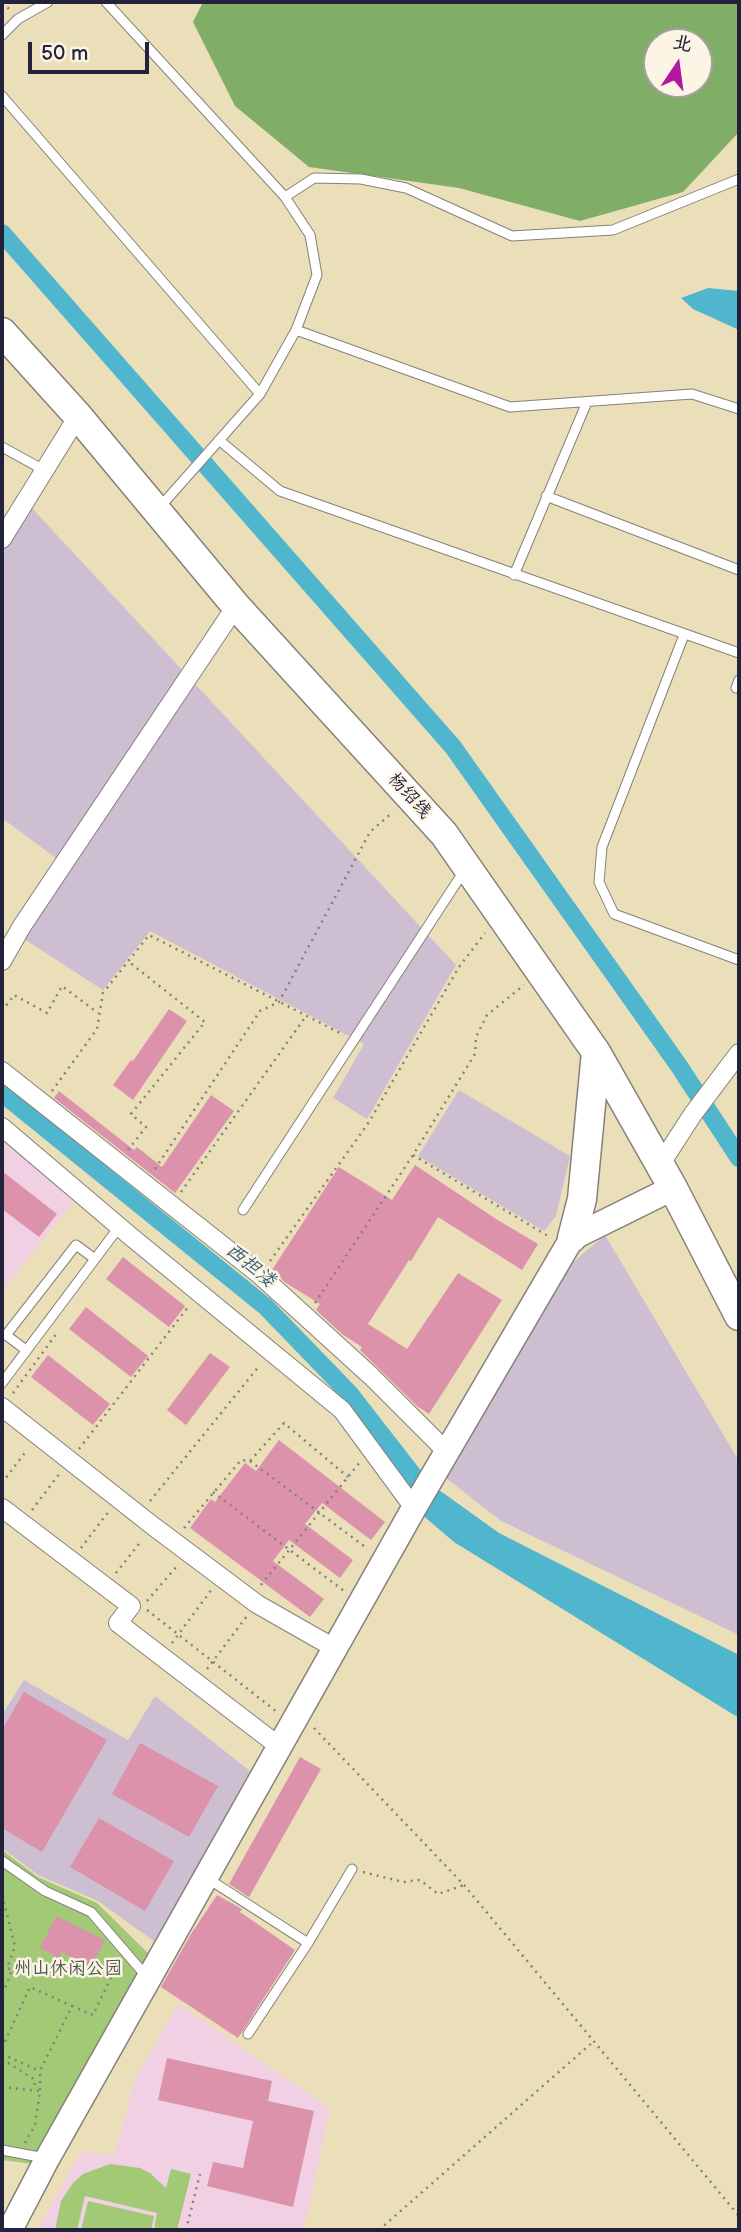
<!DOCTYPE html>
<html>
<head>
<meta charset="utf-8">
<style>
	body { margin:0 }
	#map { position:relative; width:741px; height:2232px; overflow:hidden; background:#ebdfba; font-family:"Balsamiq Sans","LXGW WenKai TC",sans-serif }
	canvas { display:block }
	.frame { position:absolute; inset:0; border:4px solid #22223b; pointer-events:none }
	.north { position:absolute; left:643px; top:28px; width:70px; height:70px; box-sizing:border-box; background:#fcf5e5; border:2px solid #a5a1a1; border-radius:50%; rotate:13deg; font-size:19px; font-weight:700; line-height:28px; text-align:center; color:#22223b }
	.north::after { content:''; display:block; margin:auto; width:24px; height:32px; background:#b5179e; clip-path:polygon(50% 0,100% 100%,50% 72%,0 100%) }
	.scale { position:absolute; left:28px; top:42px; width:121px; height:32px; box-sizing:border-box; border:4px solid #22223b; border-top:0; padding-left:9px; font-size:21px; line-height:24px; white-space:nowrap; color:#22223b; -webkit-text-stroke:5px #fcf5e5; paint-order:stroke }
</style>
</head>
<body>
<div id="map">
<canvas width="741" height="2232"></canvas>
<div class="frame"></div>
<div class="north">北</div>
<div class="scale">50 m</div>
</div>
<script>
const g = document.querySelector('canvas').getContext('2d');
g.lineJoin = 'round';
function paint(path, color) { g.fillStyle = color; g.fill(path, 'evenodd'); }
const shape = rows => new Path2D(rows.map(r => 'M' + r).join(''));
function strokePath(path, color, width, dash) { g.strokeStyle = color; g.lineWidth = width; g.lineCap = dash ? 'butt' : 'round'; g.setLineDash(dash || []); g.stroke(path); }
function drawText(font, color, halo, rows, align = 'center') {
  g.font = font + ' "Balsamiq Sans","LXGW WenKai TC",sans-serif'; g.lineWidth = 5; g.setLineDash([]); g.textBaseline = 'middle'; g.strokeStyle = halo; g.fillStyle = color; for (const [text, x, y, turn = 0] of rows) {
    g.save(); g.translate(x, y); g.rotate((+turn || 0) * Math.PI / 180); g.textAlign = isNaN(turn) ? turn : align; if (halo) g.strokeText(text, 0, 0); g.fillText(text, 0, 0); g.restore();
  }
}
const built = shape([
	[9,1144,77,1198,2,1291,2,1154],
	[178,2004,330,2108,304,2230,37,2230,81,2152,115,2155,135,2079]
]);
const industrial = shape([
	[29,505,456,965,367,1119,333,1098,364,1044,150,931,103,990,24,939,68,867,2,818,2,547],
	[459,1090,570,1156,556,1216,544,1231,418,1156],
	[605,1235,739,1461,739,1635,501,1521,446,1478,557,1276],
	[24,1680,128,1740,155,1696,250,1771,155,1942,98,1901,38,1875,2,1848,2,1715]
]);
const green = shape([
	[2,1850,38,1877,97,1903,152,1957,33,2164,2,2160],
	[110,2164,140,2168,150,2173,166,2188,171,2169,191,2174,177,2230,154,2230,157,2213,85,2196,77,2230,55,2230,61,2201,73,2183,83,2174],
	[88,2201,154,2216,151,2230,81,2230]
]);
const forest = shape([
	[203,2,739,2,739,132,683,192,580,221,459,188,309,167,235,106,193,22],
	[657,42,699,42,699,84,657,84]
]);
const water = shape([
	[708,288,739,291,739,330,693,309,681,298],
	[439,1490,499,1533,739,1655,739,1718,454,1542,420,1513]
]);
const canal = shape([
	[2,233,453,747,679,1066,739,1158],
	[2,1093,266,1307,350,1394,430,1497]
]);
const building = shape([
	[169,1009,187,1021,133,1100,113,1085,131,1060,133,1061],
	[59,1091,134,1150,137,1147,162,1167,211,1095,234,1111,175,1193,54,1098],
	[415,1165,496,1219,538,1244,522,1270,438,1217,411,1261,409,1260,368,1324,407,1349,458,1273,502,1300,429,1414,417,1406,360,1350,362,1347,342,1334,316,1310,320,1304,286,1283,272,1270,339,1167,392,1200],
	[2,1171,57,1214,39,1237,2,1209],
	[123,1257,185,1306,169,1327,106,1279],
	[86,1307,148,1356,131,1377,69,1329],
	[210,1353,230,1367,186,1425,167,1410],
	[48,1355,110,1404,93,1425,31,1377],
	[279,1440,385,1522,371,1540,322,1503,305,1524,353,1560,340,1578,289,1540,273,1561,324,1599,310,1617,190,1528,211,1499,215,1502,245,1463,256,1471],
	[24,1692,107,1740,42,1852,2,1828,2,1730],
	[140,1743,218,1786,189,1837,112,1794],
	[300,1757,321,1769,249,1897,229,1884],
	[99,1818,174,1861,145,1911,70,1867],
	[217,1895,242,1909,240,1912,295,1950,238,2038,161,1987,191,1934],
	[56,1916,105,1940,91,1967,62,1952,59,1958,40,1948],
	[167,2058,272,2081,268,2101,314,2111,293,2207,207,2186,213,2162,243,2168,253,2121,158,2100]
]);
const path = shape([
	[3,2,9,9],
	[2,1011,14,995,47,1013,62,986,98,1013],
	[52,1091,97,1029,103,993,149,935,344,1035],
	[128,1150,146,1127,131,1114,205,1022,129,962],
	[413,1155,548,1236],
	[155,1169,260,1011,279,1002,370,832,393,812],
	[181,1192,306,1016],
	[270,1261,369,1122,459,967,485,933],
	[315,1303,413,1155,475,1054,476,1037,487,1015,524,985],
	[13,1393,57,1333],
	[79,1449,188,1307],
	[250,1461,368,1549],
	[2,1483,27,1450],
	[213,1492,344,1591],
	[150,1501,260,1365],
	[32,1510,60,1473],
	[184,1528,241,1460,250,1461,284,1423,348,1477],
	[81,1548,109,1511],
	[116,1573,142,1540],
	[261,1585,360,1462],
	[147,1601,177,1566],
	[147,1610,277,1712],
	[172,1643,212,1589],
	[207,1669,247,1616],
	[314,1728,464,1885,739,2216],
	[363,1872,403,1882,420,1880,438,1894,464,1885],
	[2,1895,15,1946,7,1968,12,1970,2,1996],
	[2,2048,30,1987,72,2006],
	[2,2054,40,2071],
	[2,2059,35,2080,34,2090],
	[2,2087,40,2091],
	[25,2143,35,2125,40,2091,40,2071,72,2006,93,2015,118,1963],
	[186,2230,200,2174],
	[379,2230,594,2041]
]);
const lane = shape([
	[106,2,285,197,310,235,317,275,296,330,260,394,160,507],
	[2,35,18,19,48,2],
	[2,96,260,394],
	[285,197,314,178,361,179,406,188,512,236,613,230,739,179],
	[296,330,510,407,692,394,739,409],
	[219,440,280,491,739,653],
	[2,447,44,470],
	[546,496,739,570],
	[514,575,587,402],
	[684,635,602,847,599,882,614,914,739,960],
	[736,688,739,680],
	[243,1210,464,871],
	[26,1350,6,1335,76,1245,95,1259],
	[2,1383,119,1227],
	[2,1861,45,1891,91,1912,147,1977],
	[207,1878,308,1943],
	[248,2034,308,1943,352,1869],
	[2,2150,45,2158]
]);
const street = shape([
	[2,539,78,416],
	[2,961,22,926,236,606],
	[2,1071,260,1275,371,1376,448,1453],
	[2,1127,129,1235,342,1410,414,1508],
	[660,1165,693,1114,739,1053],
	[2,1407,153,1526,257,1604,336,1649],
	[2,1508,131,1606,118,1623,280,1747]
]);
const secondary = shape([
	[10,2230,47,2159,414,1508,572,1238,673,1188]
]);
const primary = shape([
	[2,332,78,416,236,606,444,834,596,1052,673,1188,739,1316],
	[572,1238,582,1199,596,1052]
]);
const streetNames = [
	["杨绍线",409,796,48]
];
const parkNames = [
	["州山休闲公园",68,1969]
];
const waterNames = [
	["西担溇",250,1266,39]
];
paint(built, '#f1d0e4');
paint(industrial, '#cebed1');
paint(green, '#a2ca76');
paint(forest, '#81ae67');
paint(water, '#4fb6cd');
strokePath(canal, '#4fb6cd', 18);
paint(building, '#db92aa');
strokePath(lane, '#86807a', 11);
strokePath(street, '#86807a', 20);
strokePath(secondary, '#86807a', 27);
strokePath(primary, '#86807a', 31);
strokePath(path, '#86807a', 2.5, [2, 5]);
strokePath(lane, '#fff', 9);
strokePath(street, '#fff', 18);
strokePath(secondary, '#fff', 24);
strokePath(primary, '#fff', 28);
drawText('18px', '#22223b', '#fcf5e5', streetNames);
drawText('18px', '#48544d', '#fcf5e5', parkNames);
drawText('italic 19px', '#345d75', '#fcf5e5', waterNames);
</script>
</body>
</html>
